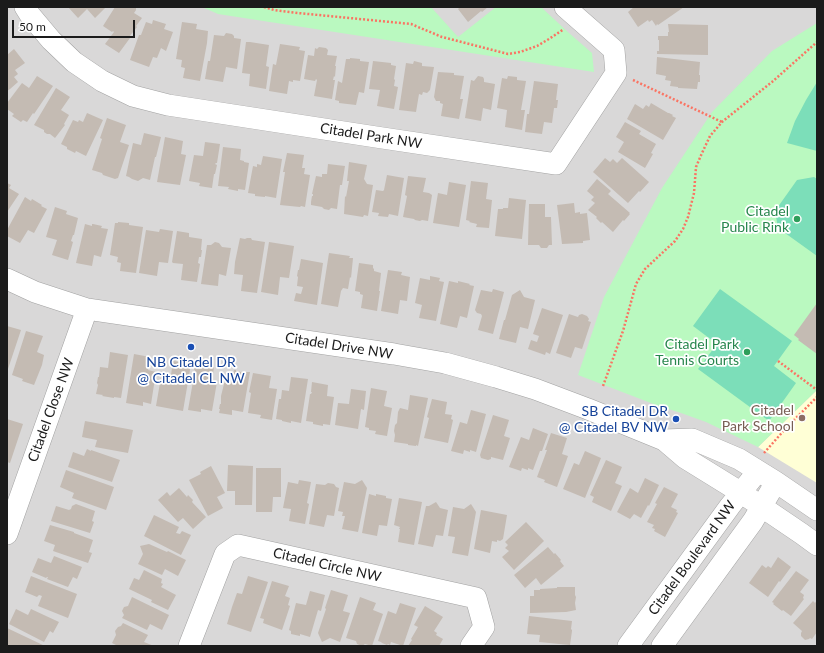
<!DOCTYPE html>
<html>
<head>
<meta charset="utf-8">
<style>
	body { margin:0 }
	#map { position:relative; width:824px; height:653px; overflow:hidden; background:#ede9e0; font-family:Lato,sans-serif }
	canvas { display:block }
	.frame { position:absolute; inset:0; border:8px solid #1b1b1b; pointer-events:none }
	.scale { position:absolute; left:12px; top:20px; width:123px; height:18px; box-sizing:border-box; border:2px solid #1b1b1b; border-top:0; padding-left:5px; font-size:12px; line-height:14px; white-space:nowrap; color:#1b1b1b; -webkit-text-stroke:3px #fff; paint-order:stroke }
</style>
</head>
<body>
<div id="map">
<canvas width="824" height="653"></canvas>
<div class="frame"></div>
<div class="scale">50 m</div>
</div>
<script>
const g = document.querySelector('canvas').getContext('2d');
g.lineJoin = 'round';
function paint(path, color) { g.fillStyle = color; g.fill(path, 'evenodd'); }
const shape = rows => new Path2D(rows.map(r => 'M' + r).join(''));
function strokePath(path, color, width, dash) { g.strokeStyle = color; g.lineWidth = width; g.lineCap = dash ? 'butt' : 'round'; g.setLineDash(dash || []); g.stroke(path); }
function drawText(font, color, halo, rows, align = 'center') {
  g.font = font + ' Lato,sans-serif'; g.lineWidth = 3.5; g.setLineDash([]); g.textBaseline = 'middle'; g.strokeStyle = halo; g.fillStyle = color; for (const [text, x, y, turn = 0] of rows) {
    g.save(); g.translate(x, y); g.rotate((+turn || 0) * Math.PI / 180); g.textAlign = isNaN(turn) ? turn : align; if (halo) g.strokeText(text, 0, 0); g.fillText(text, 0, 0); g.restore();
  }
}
const residential = shape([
	[7,7,817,7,817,646,7,646]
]);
const education = shape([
	[817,390,817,483,758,447]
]);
const park = shape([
	[202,7,431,7,458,37,496,7,541,7,569,33,592,53,594,72,218,14],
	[817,23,817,390,758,447,706,422,681,413,656,405,578,375,604,297,662,188,712,112,772,51]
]);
const pitch = shape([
	[817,82,817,151,787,143,795,121,806,100],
	[814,177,817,179,817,256,778,228,775,211,797,180],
	[720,289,792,341,774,366,796,383,769,421,698,369,717,344,693,326]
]);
const building = shape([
	[68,7,106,7,95,18,87,9,78,18],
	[115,7,136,7,136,10,134,13,142,18,136,26,137,27,129,37,130,38,119,53,105,44,114,32,113,31,112,32,103,26],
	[460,7,488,7,482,12,481,11,468,22,458,9],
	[634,7,684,7,658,25,657,24,656,26,652,20,649,22,648,20,638,27,628,12],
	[153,20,166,24,164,29,173,32,166,51,161,48,157,58,153,57,149,67,130,60,139,35,141,35,146,22,152,24],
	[182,22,197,24,196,29,208,31,207,43,200,81,183,78,185,68,181,67,182,60,176,59],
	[668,24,708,25,708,55,657,54,657,51,659,51,659,40,658,40,658,36,668,36,668,32,669,32],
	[226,33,232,34,234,36,234,38,241,39,237,69,226,67,223,82,205,79,208,61,210,61,214,35,224,36],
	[246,42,250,42,269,45,266,66,269,67,266,89,249,86,250,74,242,73],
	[280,44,300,47,299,50,305,51,300,81,293,80,293,82,289,81,287,94,269,91,273,64,276,65],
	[319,47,326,48,328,50,327,55,337,56,335,66,336,66,335,77,334,76,333,80,335,80,332,99,314,96,317,80,316,79,315,81,304,79,308,55,314,56,315,48,317,49],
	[14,49,25,63,15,70,18,74,14,77,18,82,10,89,7,91,7,55],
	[657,57,700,62,699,75,700,75,700,82,698,82,697,89,678,88,678,87,670,86,671,81,665,80,666,76,656,74],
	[350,58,360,59,360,61,369,62,364,93,359,92,356,105,339,103,339,101,335,100,338,81,342,83,346,59,350,59],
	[373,61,391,63,391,65,396,66,394,79,395,80,394,86,398,87,394,109,377,106,380,90,369,89],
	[414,61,422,63,422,66,434,67,430,90,427,93,423,92,422,95,419,94,416,112,399,110,406,63,413,64],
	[438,72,454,73,454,75,464,76,460,99,463,99,459,119,441,116,443,104,440,103,440,101,436,101,434,97],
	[37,76,53,86,34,114,33,113,27,122,23,120,21,122,12,116,14,114,7,109,7,103,22,83,29,88],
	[478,76,483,77,484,79,484,82,495,84,491,110,483,108,481,121,465,118,471,80,474,81],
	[508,76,517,77,517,80,526,81,521,110,525,110,522,130,505,127,507,110,497,108,502,78,507,79],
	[534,81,558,84,556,100,558,100,557,108,554,108,552,123,544,122,542,134,525,132,527,114,529,114],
	[56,88,70,97,61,110,69,115,64,124,65,125,55,138,50,134,47,134,44,132,44,130,34,125],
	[651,103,668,113,669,113,673,115,672,116,676,118,663,140,627,119,635,104,643,109,646,105,649,107],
	[87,113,103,120,86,156,76,151,75,153,67,149,67,147,61,144,73,120,78,122,79,120,83,122],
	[107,118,126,125,120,142,129,145,118,178,115,179,103,175,102,173,92,170,102,139,100,138],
	[625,122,641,131,639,134,656,144,651,153,653,154,645,168,618,152,624,142,616,137],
	[144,133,161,137,156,157,155,157,150,180,143,178,138,181,132,179,129,177,126,176,133,143,141,145],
	[165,137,183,141,181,154,186,155,180,185,157,182],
	[205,142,220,144,217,163,216,163,215,164,217,165,215,174,214,174,212,188,199,186,200,183,189,181,194,155,203,156],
	[223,147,241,149,240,160,244,161,244,162,249,163,245,190,238,189,238,191,228,189,229,187,218,186],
	[287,153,304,155,302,168,305,168,304,174,310,175,305,207,301,206,300,207,280,205,285,172,283,172],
	[263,156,282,159,276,198,265,196,265,197,255,196,255,194,248,193,253,166,257,167,257,164,261,165],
	[605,158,610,162,613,159,617,163,622,158,649,182,640,192,639,191,628,203,593,172],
	[349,162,367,165,364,179,367,184,373,185,368,216,364,215,363,217,344,214,345,196,346,197,349,181,347,181],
	[328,164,345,166,342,185,340,185,337,209,331,208,329,210,324,209,322,207,311,205,311,202,312,196,313,196,313,194,312,194,316,176,322,177,322,174,327,174],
	[387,175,404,178,398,216,389,214,388,217,378,216,379,213,372,212,376,190,383,191,384,190],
	[408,176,426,178,423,192,429,193,432,195,428,221,422,220,420,221,415,220,414,219,403,217,407,196,405,195],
	[597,179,611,191,608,194,630,213,629,213,630,214,624,221,623,220,613,232,602,222,601,223,596,218,597,217,588,210,595,203,591,200,594,197,587,191],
	[471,181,488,183,486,199,492,200,489,228,476,227,477,224,469,222,470,221,466,220],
	[449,182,466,185,459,227,433,223,438,193,447,195],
	[7,183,11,185,9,188,19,194,7,212],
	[25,197,31,201,32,199,42,205,41,206,47,209,34,233,28,230,20,243,7,236,7,230],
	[509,198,526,200,522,239,495,236,498,209,503,209,503,208,508,208],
	[574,203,575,213,580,212,580,214,587,213,590,240,583,241,583,243,562,244,557,205],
	[529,204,545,204,545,217,551,217,552,245,549,245,547,248,541,248,539,245,528,245],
	[55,207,67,211,66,214,78,218,74,235,73,235,71,241,73,242,68,260,52,255,57,240,46,237],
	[118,222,129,223,129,225,143,227,136,273,120,271,121,263,117,262,118,257,110,255,115,223,118,223],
	[85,224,92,226,92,224,93,224,102,226,101,228,108,229,101,257,94,255,92,266,76,263],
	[160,229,173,231,168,263,159,262,157,276,139,273,146,230,159,232],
	[177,231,189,233,189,237,202,239,201,250,202,250,201,257,199,257,198,263,200,264,197,282,181,280,183,264,173,263,172,262],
	[240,238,245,239,247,238,251,238,252,240,265,242,257,293,241,291,243,275,234,274,235,262],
	[215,242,219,243,222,247,231,248,226,276,219,274,218,286,201,284,207,245,211,245],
	[269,242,294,246,289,278,280,277,278,295,261,292],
	[329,253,350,256,349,258,353,258,351,278,350,277,348,289,343,288,341,291,338,307,321,304],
	[301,259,323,263,317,305,294,301,296,293,301,294,303,287,297,286,298,277,297,276,298,270,299,270],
	[359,263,373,265,373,268,374,269,374,271,381,273,379,291,380,291,377,311,361,308,363,295,360,294,360,292,355,291],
	[388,270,402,272,401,275,410,277,407,301,400,300,398,314,381,311],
	[430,276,440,278,439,281,444,282,436,321,419,318,422,305,415,303,420,278,430,280],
	[449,281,458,283,458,281,470,284,469,285,474,286,467,318,460,316,457,328,440,324],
	[493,289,504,292,493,334,478,330,482,316,481,314,477,313,475,310,481,290,492,292],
	[520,290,524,297,535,300,528,329,520,327,516,343,499,339,504,320,505,320,512,295],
	[817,303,817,354,798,340,799,339,794,335],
	[542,308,563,315,550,354,546,352,545,355,528,349,531,340,537,342,539,336,533,334],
	[569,314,578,317,579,315,582,314,587,316,589,319,588,321,591,322,582,349,575,347,571,358,556,353],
	[7,326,21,330,8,369,7,369],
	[26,331,43,336,37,352,44,355,42,365,34,385,22,381,23,379,12,375],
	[110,352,128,355,121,398,114,397,114,398,102,396,103,395,96,394,98,385,97,383,98,377,99,377,100,367,108,368],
	[134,354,150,357,148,370,156,372,151,404,143,402,143,406,126,403],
	[173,361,191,364,183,411,156,406,161,377,165,374,171,375],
	[195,364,214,367,212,381,217,382,212,411,201,409,201,412,188,410,195,370,194,370],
	[234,370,236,370,236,371,246,373,246,372,250,372,243,412,232,410,232,415,219,413,220,409,219,409,220,404,221,404,221,396,224,384,224,383,231,384],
	[253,373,271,376,269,388,277,389,272,420,260,418,261,415,248,413,251,393,249,392],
	[291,377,308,379,301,423,291,421,291,423,282,421,282,420,276,419,279,399,281,399,282,390,289,391],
	[312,382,328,385,327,396,334,397,330,425,323,424,323,426,313,424,313,422,306,421,310,394,311,394,312,392,311,392],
	[371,388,387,391,384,406,392,408,387,436,375,434,376,431,369,430,369,428,365,427],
	[351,389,366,391,364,410,361,409,358,429,335,425,338,403,349,404],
	[410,395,428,398,418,446,416,445,416,446,408,445,408,444,394,442,395,435,394,431,395,425,397,423,398,412,400,408,408,410],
	[432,399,447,402,445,414,452,415,451,419,453,420,448,443,424,438,429,418,427,417],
	[471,410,486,414,476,452,470,450,470,452,464,450,463,454,451,451,460,422,467,424],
	[493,415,509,420,504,436,510,438,503,460,491,457,491,459,488,460,481,458,480,455],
	[7,419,23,424,10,463,7,462],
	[85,421,133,430,128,453,95,447,97,440,82,437],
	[533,428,548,434,542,451,540,451,533,470,528,468,528,470,522,468,521,471,509,467,521,437,529,440],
	[551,433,567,438,562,454,568,456,557,487,544,482,545,480,537,477,547,450,545,450],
	[87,449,91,451,91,450,120,460,112,482,68,467,73,452,84,456],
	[585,451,601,458,585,498,563,489,574,463,579,465],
	[606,460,622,467,615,483,622,486,611,511,592,502,594,497,590,495],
	[228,465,253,466,252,505,235,505,235,491,227,491],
	[211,466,225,493,217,497,223,508,208,516,189,480,201,474,200,472],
	[256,468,281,468,281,497,273,497,272,512,256,512],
	[66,470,114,487,106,510,72,498,74,493,60,487],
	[645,478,659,485,649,506,648,505,641,518,634,514,630,519,617,512,630,488,638,493],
	[299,480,311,482,307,503,309,504,305,524,289,521,291,509,283,508,288,482,298,484],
	[362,480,367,488,358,532,342,529,345,516,342,516,343,512,338,511,344,482,355,484],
	[328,483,334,484,336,487,339,488,334,516,327,515,324,527,309,524,316,484,325,485],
	[664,487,678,494,671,507,677,510,676,512,678,513,665,537,654,531,655,529,652,528,654,525,647,522,657,504,655,503],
	[179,488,187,497,188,495,193,500,192,502,206,517,193,529,183,518,178,522,158,500,167,492,170,496],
	[369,494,376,496,376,494,386,496,386,498,392,499,387,526,379,525,377,536,362,533],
	[399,498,422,502,414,545,398,542,400,529,399,529,400,527,394,525],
	[436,502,440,508,448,510,443,536,436,535,433,547,418,544,426,506,429,506],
	[76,504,95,511,92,521,94,522,90,533,51,521,56,506,69,510,71,509,72,506],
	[471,504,476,512,468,556,452,553,455,537,448,536,453,507,464,509],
	[481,510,507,515,503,539,500,541,497,540,497,542,492,541,490,553,474,549],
	[154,515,179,527,176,533,180,534,182,531,191,535,181,555,144,536],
	[526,522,544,541,514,570,502,557,509,551,505,548,508,545,505,542],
	[50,525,74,532,74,533,93,540,89,552,92,553,88,563,53,551,55,545,44,541],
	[149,544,167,552,168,551,186,560,178,576,165,569,162,575,138,564,143,554,140,546],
	[548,547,554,554,555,553,561,560,560,561,564,566,541,585,536,578,525,588,514,575],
	[54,556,82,567,77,579,73,577,68,587,47,579,48,577,47,577,46,578,32,572,38,558,51,563],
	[778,557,791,567,780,582,779,581,768,597,749,583,762,565,766,568,768,566,771,568],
	[144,570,162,579,161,583,163,584,161,587,176,595,168,610,151,602,152,600,129,589,134,578,139,580],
	[796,571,809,580,800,592,804,595,803,598,804,599,791,616,783,610,782,611,773,604,774,603,772,602],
	[31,576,77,594,68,618,38,606,42,596,39,595,37,597,25,592],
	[248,576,268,582,251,632,227,624,232,607,237,593,242,594],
	[272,581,289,586,285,596,290,598,288,605,290,606,282,630,263,623,264,619,260,618],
	[557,587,575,587,575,595,576,597,575,603,576,610,566,612,530,613,530,596,534,596,534,590,540,590,540,589,557,588],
	[331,590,348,595,343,611,350,613,340,642,330,638,322,642,318,633,326,609,325,608],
	[310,591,325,595,321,611,318,610,310,637,300,634,300,636,291,634,291,631,289,630,296,603,306,605],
	[132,597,169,615,162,630,150,624,147,630,122,618,124,615,122,611,124,607,128,606],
	[360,597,376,603,373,610,383,614,372,646,365,644,362,646,357,644,356,641,346,638],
	[817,600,817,632,812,639,810,638,809,639,805,640,801,636,801,633,802,631,793,623,813,601,815,603],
	[400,603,416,608,403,646,391,642,390,645,388,644,387,645,382,643,381,642,378,641,388,611,396,614],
	[425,606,443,617,434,631,437,633,436,635,443,639,439,646,408,646,412,640,411,639,418,627,414,625],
	[16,609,28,615,31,609,59,622,53,633,50,631,44,642,9,624],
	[529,616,572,621,571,629,572,630,572,631,570,645,539,642,540,635,527,634],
	[123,623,148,635,144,642,154,646,118,646,112,643,116,635,115,631,118,627,121,626],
	[7,628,45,646,7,646]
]);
const path = shape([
	[264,7,274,10,298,13,411,24,442,37,508,54,520,52,537,46,549,39,564,29],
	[633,80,722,122],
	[778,361,817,390],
	[603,386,623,331,636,284,645,269,675,241,683,229,688,217,694,193,696,167,702,153,710,136,722,122,772,82,817,42],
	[764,453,787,427,817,397]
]);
const minor = shape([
	[25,7,30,15,51,40,74,62,102,81,133,96,168,105,376,137,556,164,616,73,614,50,565,7],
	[7,279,35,292,87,309,394,354,445,363,496,377,535,389,588,409,664,440,685,458,740,492,802,534,817,545],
	[664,440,692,439,739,459,776,482,817,510],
	[7,534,87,309],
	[189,646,225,554,238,545,476,598,484,627,471,646],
	[628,646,730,506,758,471],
	[662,646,753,521,776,482]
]);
const markers = [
	[797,219,4,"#2e9e5b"],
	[191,347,4,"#1a4fb4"],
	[747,352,4,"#2e9e5b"],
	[802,418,4,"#8d6e63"],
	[676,419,4,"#1a4fb4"]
];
const streetNames = [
	["Citadel Park NW",371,136,9],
	["Citadel Drive NW",339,346,9],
	["Citadel Close NW",51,410,-70],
	["Citadel Boulevard NW",692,558,-54],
	["Citadel Circle NW",327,565,13]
];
const leisureNames = [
	["Citadel",789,211],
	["Public Rink",789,227],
	["Citadel Park",739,344],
	["Tennis Courts",739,360]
];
const transitNames = [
	["NB Citadel DR",191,362],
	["@ Citadel CL NW",191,378],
	["SB Citadel DR",668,411,"right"],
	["@ Citadel BV NW",668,427,"right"]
];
const educationNames = [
	["Citadel",794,410],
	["Park School",794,426]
];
paint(residential, '#d9d8d8');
paint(education, '#ffffd6');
paint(park, '#baf9c0');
paint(pitch, '#7cdeb9');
paint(building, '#c4bbb3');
strokePath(minor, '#a2a2a2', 22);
strokePath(path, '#fa7463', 2.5, [2, 2]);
strokePath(minor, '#fff', 21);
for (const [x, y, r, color] of markers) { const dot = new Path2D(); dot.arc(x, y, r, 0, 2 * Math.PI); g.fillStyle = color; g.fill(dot); strokePath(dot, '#fff', 1.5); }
drawText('14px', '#1b1b1b', '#fff', streetNames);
drawText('14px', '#27864d', '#fff', leisureNames, 'right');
drawText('14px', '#164399', '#fff', transitNames);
drawText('14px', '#785e54', '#fff', educationNames, 'right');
</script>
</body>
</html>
